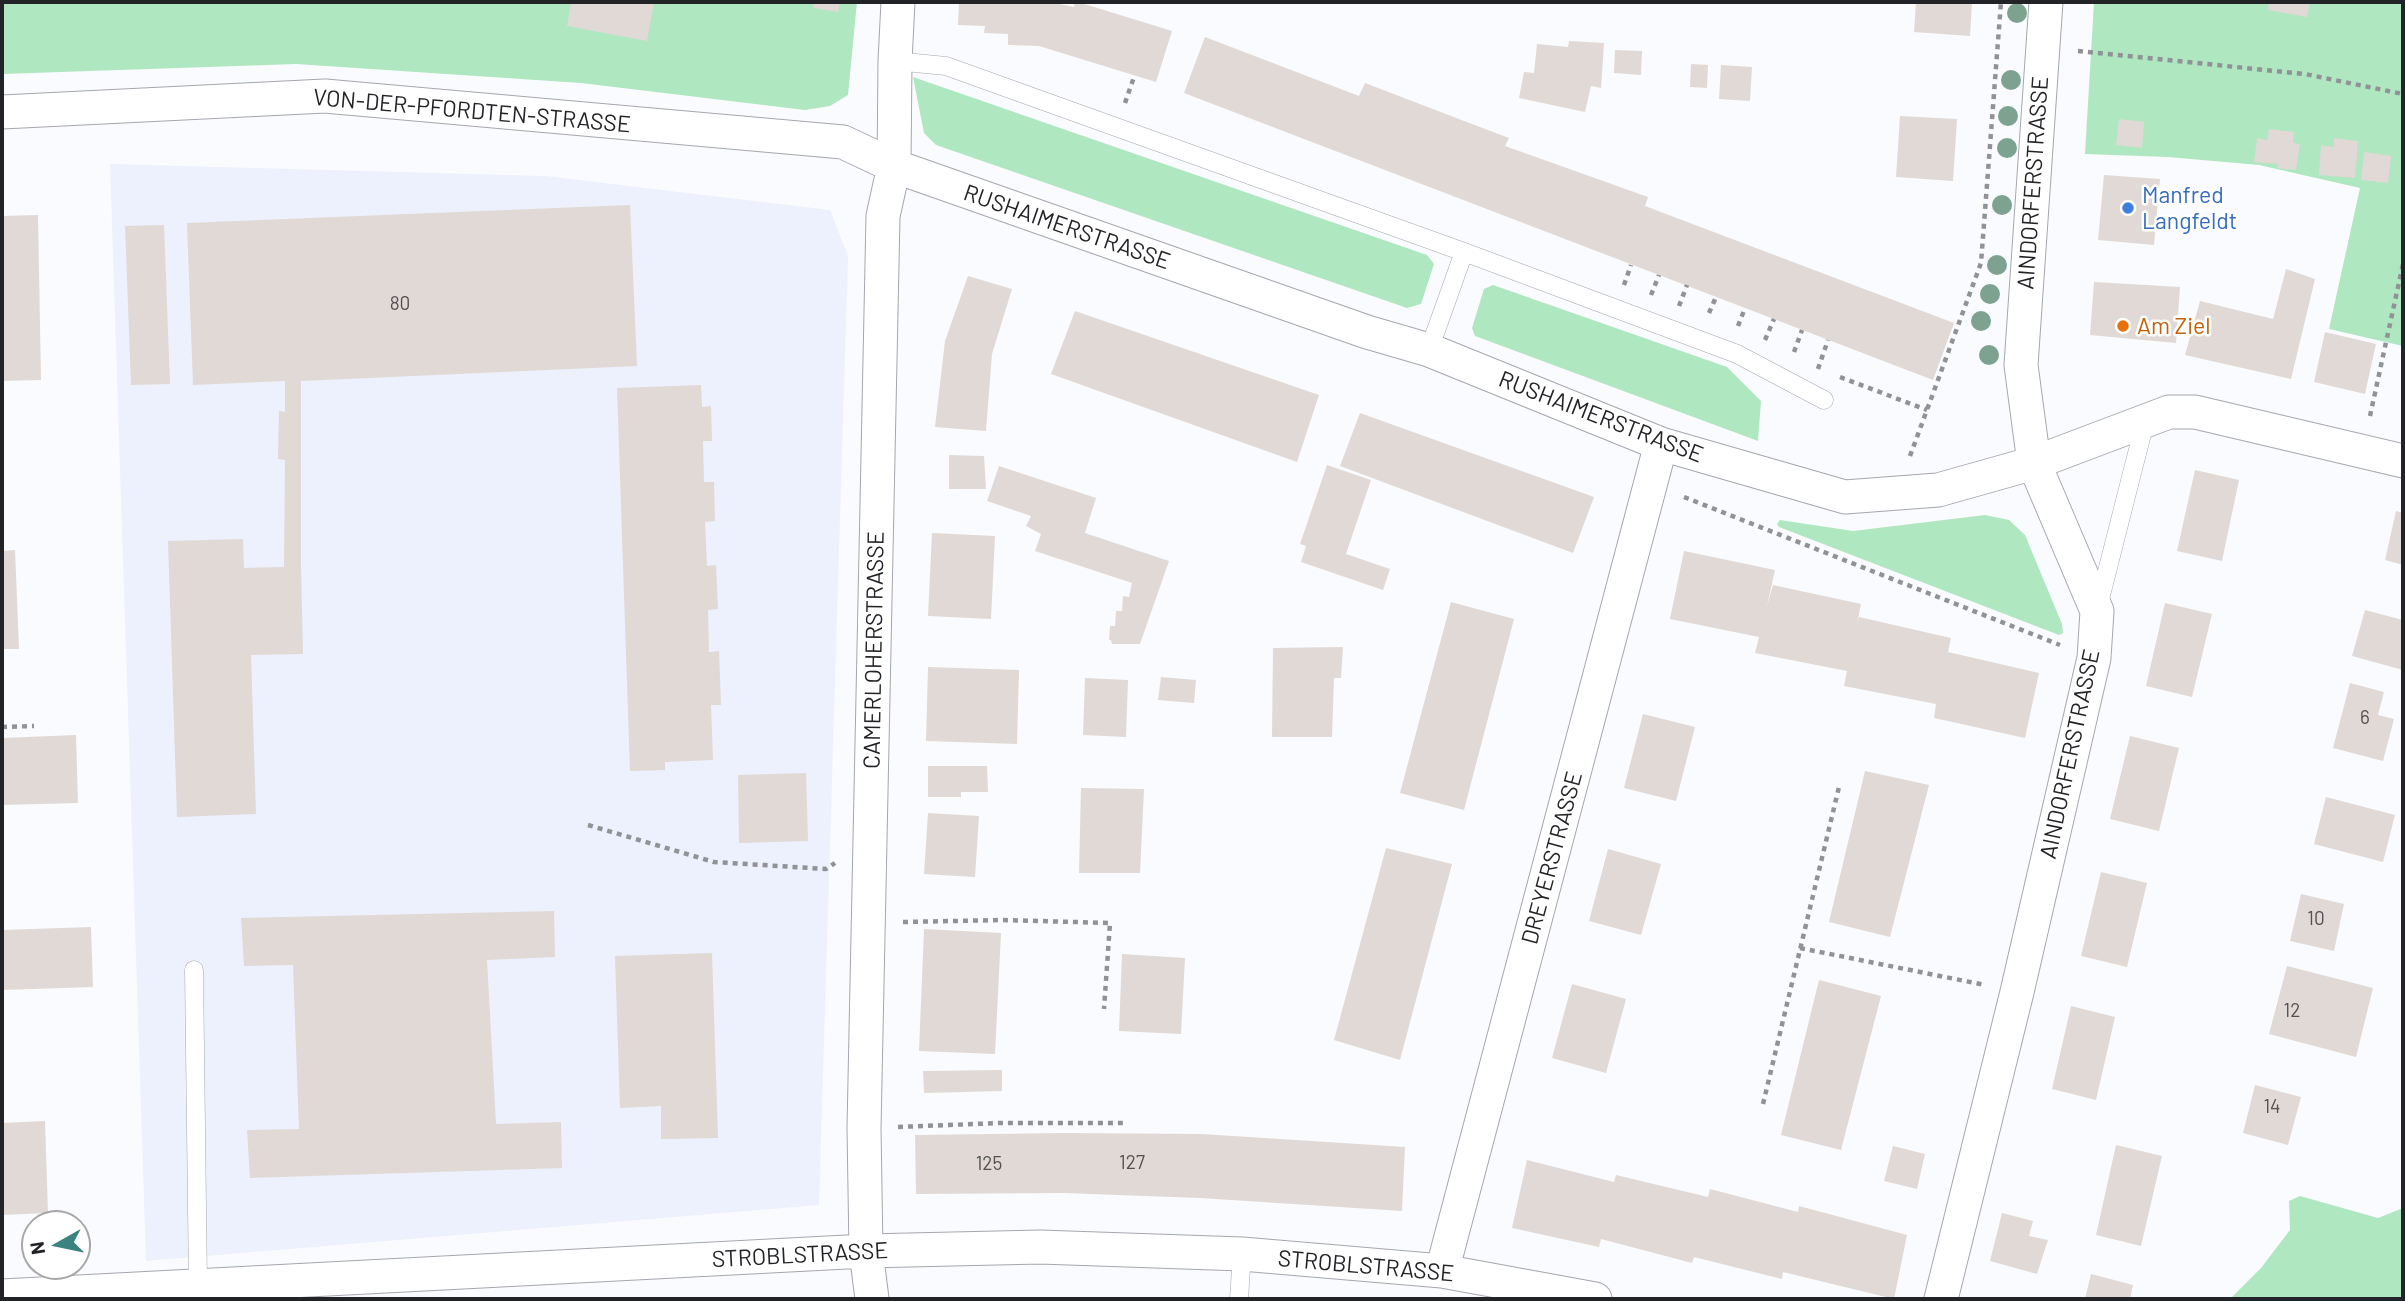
<!DOCTYPE html>
<html>
<head>
<meta charset="utf-8">
<style>
	body { margin:0 }
	#map { position:relative; width:2405px; height:1301px; overflow:hidden; background:#fafbfe; font-family:Barlow,sans-serif }
	canvas { display:block }
	.frame { position:absolute; inset:0; border:4px solid #222326; pointer-events:none }
	.north { position:absolute; left:21px; top:1210px; width:70px; height:70px; box-sizing:border-box; background:#fff; border:2px solid #a7a7a8; border-radius:50%; rotate:261deg; font-size:19px; font-weight:700; line-height:28px; text-align:center; color:#222326 }
	.north::after { content:''; display:block; margin:auto; width:24px; height:32px; background:#3b837e; clip-path:polygon(50% 0,100% 100%,50% 72%,0 100%) }
</style>
</head>
<body>
<div id="map">
<canvas width="2405" height="1301"></canvas>
<div class="frame"></div>
<div class="north">N</div>
</div>
<script>
const g = document.querySelector('canvas').getContext('2d');
g.lineJoin = 'round';
function paint(path, color) { g.fillStyle = color; g.fill(path, 'evenodd'); }
const shape = rows => new Path2D(rows.map(r => 'M' + r).join(''));
function strokePath(path, color, width, dash) { g.strokeStyle = color; g.lineWidth = width; g.lineCap = dash ? 'butt' : 'round'; g.setLineDash(dash || []); g.stroke(path); }
function drawText(font, color, halo, rows, align = 'center') {
  g.font = font + ' Barlow,sans-serif'; g.lineWidth = 5; g.setLineDash([]); g.textBaseline = 'middle'; g.strokeStyle = halo; g.fillStyle = color; for (const [text, x, y, turn = 0] of rows) {
    g.save(); g.translate(x, y); g.rotate((+turn || 0) * Math.PI / 180); g.textAlign = isNaN(turn) ? turn : align; if (halo) g.strokeText(text, 0, 0); g.fillText(text, 0, 0); g.restore();
  }
}
const built = shape([
	[110,164,545,176,830,210,848,256,819,1205,146,1261]
]);
const green = shape([
	[2,2,857,2,848,95,830,106,805,110,581,83,296,64,2,74],
	[2094,2,2403,2,2403,346,2329,329,2360,188,2259,165,2168,157,2085,154],
	[913,77,1427,255,1434,264,1421,304,1407,308,936,145,924,133],
	[1493,285,1727,367,1761,401,1758,441,1475,336,1472,328,1484,289],
	[1985,515,2009,520,2025,535,2062,624,2063,633,2059,635,1779,527,1777,524,1780,520,1853,531],
	[2300,1196,2378,1218,2403,1208,2403,1299,2230,1299,2261,1268,2290,1230,2289,1201]
]);
const building = shape([
	[571,2,654,2,647,41,567,26],
	[814,2,840,2,838,12,813,8],
	[959,2,1050,2,1074,7,1075,2,1078,2,1172,31,1156,82,1039,46,1008,45,1008,34,984,33,985,26,958,25],
	[1916,2,1972,2,1970,36,1914,32],
	[2269,2,2310,2,2307,17,2268,10],
	[1205,37,1359,96,1365,83,1472,124,1509,138,1505,146,1648,197,1645,206,1954,323,1933,380,1184,93],
	[1569,41,1604,43,1601,88,1591,86,1585,112,1519,98,1524,72,1534,73,1537,44,1568,47],
	[1615,50,1642,51,1641,75,1614,73],
	[1691,64,1708,65,1707,88,1690,87],
	[1721,65,1752,67,1750,101,1719,99],
	[1900,116,1957,119,1953,181,1896,177],
	[2119,119,2144,122,2142,148,2116,145],
	[2269,129,2294,132,2293,143,2300,144,2296,170,2277,168,2278,164,2254,162,2257,138,2267,140],
	[2334,138,2358,141,2355,178,2319,175,2321,145,2334,147],
	[2364,152,2391,156,2388,183,2361,180],
	[2104,175,2160,179,2154,245,2098,240],
	[630,205,637,366,301,381,301,566,303,654,251,655,256,814,177,817,168,541,243,539,244,568,284,567,285,460,278,459,279,411,285,412,285,381,193,385,187,223],
	[38,215,41,380,2,381,2,216],
	[164,225,170,384,131,385,125,226],
	[2286,269,2315,279,2291,379,2185,355,2200,301,2273,319],
	[968,276,1012,289,992,354,986,431,935,427,945,341],
	[2094,282,2180,287,2176,343,2090,335],
	[1075,311,1319,395,1297,462,1051,374],
	[2325,332,2376,344,2365,394,2314,382],
	[701,385,702,407,711,406,712,441,703,441,704,482,714,482,715,521,705,522,707,566,716,565,718,609,708,610,709,652,719,651,721,705,711,705,713,760,665,762,665,770,630,771,617,388],
	[1360,413,1594,497,1573,553,1340,466],
	[949,455,984,456,986,489,949,489],
	[1327,465,1371,480,1346,554,1390,569,1383,590,1301,562,1306,546,1300,544],
	[999,466,1096,498,1085,533,1169,561,1140,644,1112,644,1111,640,1109,640,1110,626,1115,626,1116,611,1122,611,1123,596,1129,597,1132,583,1035,551,1041,534,1026,526,1031,516,987,501],
	[2195,470,2239,480,2222,561,2177,551],
	[2396,511,2403,513,2403,565,2385,560],
	[932,533,995,536,991,619,928,616],
	[15,550,19,649,2,649,2,551],
	[1684,551,1775,570,1767,606,1773,585,1861,604,1857,624,1859,617,1951,638,1948,652,2039,673,2025,738,1934,718,1936,704,1844,686,1847,671,1755,653,1759,637,1670,619],
	[1451,602,1514,619,1464,810,1400,793],
	[2165,603,2212,614,2192,697,2146,686],
	[2365,610,2403,620,2403,670,2352,656],
	[1343,647,1341,678,1334,678,1332,737,1272,737,1273,648],
	[928,667,1019,670,1017,744,926,741],
	[1161,677,1196,680,1194,703,1158,700],
	[1085,678,1128,680,1126,737,1083,735],
	[2350,683,2384,692,2378,715,2394,719,2383,761,2333,748],
	[1643,714,1695,727,1676,801,1624,788],
	[76,735,78,803,2,805,2,738],
	[2130,736,2179,748,2159,831,2110,819],
	[928,766,987,766,988,792,961,792,961,797,928,797],
	[1865,771,1929,785,1890,937,1829,922],
	[806,773,808,841,739,843,738,775],
	[1081,788,1144,789,1140,873,1079,873],
	[2326,797,2395,815,2383,862,2314,844],
	[928,813,979,816,975,877,924,874],
	[1386,848,1452,864,1400,1060,1334,1040],
	[1608,849,1661,864,1641,935,1589,921],
	[2101,872,2147,883,2127,967,2081,956],
	[2301,894,2344,904,2334,951,2290,941],
	[554,911,555,957,487,960,496,1124,561,1122,562,1168,250,1178,247,1130,299,1129,293,965,244,966,241,918],
	[91,927,93,987,2,990,2,930],
	[924,929,1001,933,995,1054,919,1051],
	[712,953,718,1138,661,1139,661,1106,620,1108,615,956],
	[1122,954,1185,958,1181,1034,1119,1031],
	[2287,966,2373,988,2356,1057,2269,1034],
	[1819,980,1881,996,1841,1150,1781,1135],
	[1572,984,1626,999,1606,1073,1552,1058],
	[2071,1006,2115,1017,2096,1100,2052,1089],
	[1002,1070,1002,1091,924,1093,923,1071],
	[2255,1085,2301,1097,2288,1145,2243,1133],
	[45,1121,48,1213,2,1215,2,1123],
	[1064,1133,1202,1134,1405,1147,1402,1211,1200,1198,1064,1193,916,1194,915,1135],
	[2116,1145,2162,1156,2141,1246,2096,1235],
	[1893,1146,1925,1154,1917,1189,1884,1181],
	[1527,1160,1614,1182,1616,1175,1708,1197,1710,1189,1798,1212,1799,1206,1907,1235,1894,1299,1783,1272,1782,1279,1694,1257,1692,1263,1601,1239,1599,1247,1512,1228],
	[2002,1213,2033,1221,2029,1236,2048,1240,2037,1274,1990,1261],
	[2091,1274,2133,1285,2130,1299,2085,1299]
]);
const path = shape([
	[2078,51,2305,74,2403,94],
	[1125,103,1134,77],
	[1624,285,1631,265],
	[1651,295,1659,275],
	[1679,306,1687,285],
	[1709,313,1716,297],
	[1738,326,1745,308],
	[1765,340,1774,319],
	[1794,352,1802,330],
	[1818,369,1828,340],
	[1840,377,1927,410],
	[2370,416,2403,264],
	[1910,456,1981,263,2001,2],
	[1684,497,2060,645],
	[2,727,34,726],
	[588,825,714,862,826,869,835,863],
	[903,922,1003,920,1110,923,1104,1009],
	[1800,948,1985,985],
	[1763,1104,1839,787],
	[898,1127,999,1123,1124,1123]
]);
const lane = shape([
	[895,61,946,66,1464,252,1737,354,1824,400],
	[1429,350,1464,252],
	[2098,607,2145,422],
	[194,970,198,1286],
	[1239,1299,1242,1254]
]);
const street = shape([
	[2,112,325,96,843,142,894,166,1367,332,1429,350,1661,444,1845,497,1938,490,2034,463,2169,412,2195,412,2403,461],
	[1442,1271,1661,444],
	[2,1296,866,1251,1040,1247,1242,1254,1442,1271,1595,1299],
	[872,1299,866,1251,864,1128,883,216,894,166,895,61,898,2],
	[1941,1299,2017,992,2094,658,2097,611,2034,463,2021,365,2046,2]
]);
const trees = [
	[2017,13],
	[2011,80],
	[2008,116],
	[2007,148],
	[2002,205],
	[1997,265],
	[1990,294],
	[1981,321],
	[1989,355]
];
const markers = [
	[2128,208,7,"#3f7fe0"],
	[2123,326,7,"#e8710a"]
];
const numberNames = [
	["80",400,304],
	["6",2365,718],
	["10",2316,919],
	["12",2292,1011],
	["14",2272,1107],
	["127",1132,1163],
	["125",989,1164]
];
const streetNames = [
	["VON-DER-PFORDTEN-STRASSE",472,111,5],
	["AINDORFERSTRASSE",2033,183,-86],
	["RUSHAIMERSTRASSE",1067,227,19],
	["RUSHAIMERSTRASSE",1601,417,21],
	["CAMERLOHERSTRASSE",874,650,-89],
	["AINDORFERSTRASSE",2070,754,-78],
	["DREYERSTRASSE",1552,858,-75],
	["STROBLSTRASSE",800,1255,-3],
	["STROBLSTRASSE",1366,1266,5]
];
const shopNames = [
	["Manfred",2142,195],
	["Langfeldt",2142,221]
];
const foodNames = [
	["Am Ziel",2137,326]
];
paint(built, '#ecf1fd');
paint(green, '#afe7c1');
paint(building, '#e1d9d5');
strokePath(lane, '#a4a7ae', 19);
strokePath(street, '#a4a7ae', 35);
strokePath(path, '#919295', 4.5, [5, 5]);
strokePath(lane, '#fff', 18);
strokePath(street, '#fff', 33);
g.fillStyle = '#7da290';
for (const [x, y] of trees) { g.beginPath(); g.arc(x, y, 10, 0, 2 * Math.PI); g.fill(); }
for (const [x, y, r, color] of markers) { const dot = new Path2D(); dot.arc(x, y, r, 0, 2 * Math.PI); g.fillStyle = color; g.fill(dot); strokePath(dot, '#fff', 2.5); }
drawText('19px', '#525052', null, numberNames);
drawText('23px', '#222326', '#fff', streetNames);
drawText('23px', '#366cbe', '#fff', shopNames, 'left');
drawText('23px', '#c56008', '#fff', foodNames, 'left');
</script>
</body>
</html>
